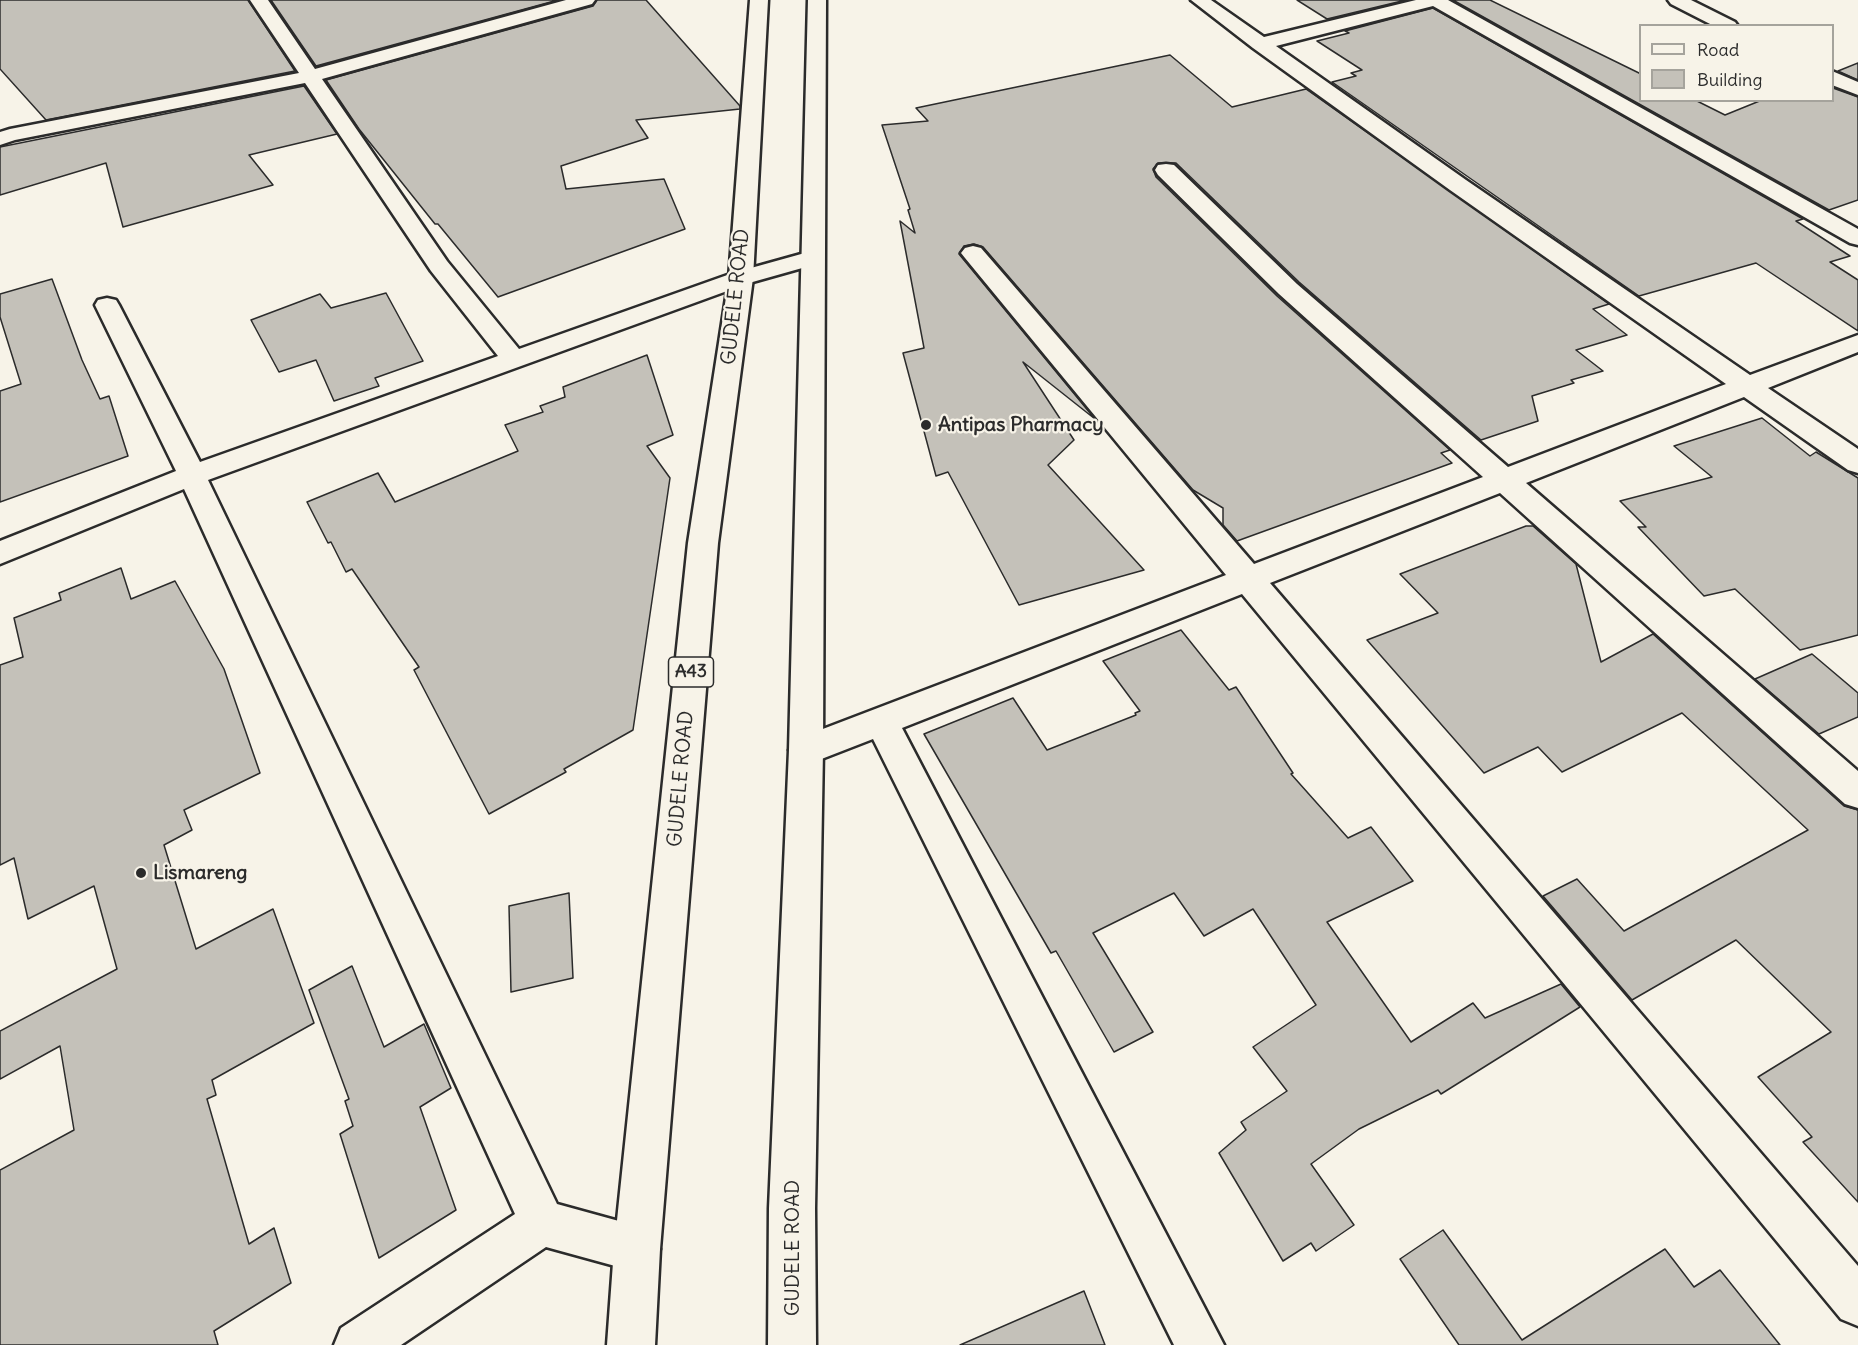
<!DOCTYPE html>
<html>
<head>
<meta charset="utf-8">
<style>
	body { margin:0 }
	#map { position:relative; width:1858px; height:1345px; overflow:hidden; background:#f7f3e8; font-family:Delius,sans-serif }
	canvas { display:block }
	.legend { position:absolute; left:1639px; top:24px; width:195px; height:78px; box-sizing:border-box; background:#f7f3e8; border:2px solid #a5a39c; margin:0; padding:8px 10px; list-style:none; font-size:18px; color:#2b2b2b }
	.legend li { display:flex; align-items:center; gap:12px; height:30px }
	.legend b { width:30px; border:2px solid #a5a39c }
</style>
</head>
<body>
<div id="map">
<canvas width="1858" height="1345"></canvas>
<ul class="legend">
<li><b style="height:8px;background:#f7f3e8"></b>Road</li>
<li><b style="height:16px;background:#c4c1b9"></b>Building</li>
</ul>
</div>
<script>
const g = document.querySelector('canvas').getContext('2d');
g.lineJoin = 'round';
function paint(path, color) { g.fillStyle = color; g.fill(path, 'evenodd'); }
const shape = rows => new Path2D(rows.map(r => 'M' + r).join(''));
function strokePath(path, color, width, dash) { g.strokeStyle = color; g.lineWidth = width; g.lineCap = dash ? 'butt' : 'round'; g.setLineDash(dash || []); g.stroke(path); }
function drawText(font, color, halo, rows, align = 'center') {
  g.font = font + ' Delius,sans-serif'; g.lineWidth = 4.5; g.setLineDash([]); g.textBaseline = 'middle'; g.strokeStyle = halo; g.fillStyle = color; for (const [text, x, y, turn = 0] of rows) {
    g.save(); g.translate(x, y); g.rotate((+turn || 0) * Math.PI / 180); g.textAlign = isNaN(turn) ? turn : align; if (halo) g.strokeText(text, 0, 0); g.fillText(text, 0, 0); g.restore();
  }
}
const building = shape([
	[0,0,248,0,295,71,46,120,0,69,0,0],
	[271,0,558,0,316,66,271,0],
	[597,0,646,0,740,106,740,109,636,120,648,138,561,166,566,189,664,179,685,229,498,297,438,224,435,224,359,129,326,80,593,6,597,0],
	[1297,0,1406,0,1327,19,1297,0],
	[1453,0,1490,0,1641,74,1641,100,1695,100,1725,115,1762,100,1833,100,1833,88,1858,97,1858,200,1829,210,1453,0],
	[1433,8,1803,219,1796,221,1850,256,1830,262,1858,280,1858,331,1756,263,1639,296,1332,82,1356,76,1351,73,1362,70,1317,41,1349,33,1345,31,1433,8],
	[1170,55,1232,107,1306,89,1609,304,1593,309,1627,335,1576,350,1603,371,1571,380,1574,383,1532,396,1538,421,1481,440,1299,282,1176,163,1158,163,1153,169,1156,177,1277,296,1450,450,1441,453,1452,463,1237,541,1223,525,1223,508,1193,490,983,247,974,244,964,246,959,254,1095,419,1023,362,1074,440,1048,465,1144,570,1019,605,948,472,936,476,903,353,924,348,900,221,915,233,908,210,910,209,882,125,928,121,916,108,1170,55],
	[1858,63,1858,80,1838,71,1858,63],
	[304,86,337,134,249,155,273,185,123,227,106,163,0,195,0,147,304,86],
	[52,279,82,360,100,399,109,396,128,456,0,502,0,391,21,384,0,317,0,294,52,279],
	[386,293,423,361,375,378,379,386,334,401,316,360,279,372,251,320,320,294,331,308,386,293],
	[647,355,673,435,647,446,670,478,633,730,564,769,566,772,489,814,414,670,419,667,352,569,346,572,331,542,328,543,307,502,378,473,395,502,518,451,505,425,543,412,540,406,565,397,563,387,647,355],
	[1762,418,1810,456,1816,452,1858,478,1858,635,1800,650,1735,589,1704,596,1638,527,1646,527,1620,501,1712,477,1674,446,1762,418],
	[1526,526,1533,526,1576,564,1601,662,1653,634,1844,806,1858,810,1858,1202,1803,1142,1812,1137,1758,1077,1831,1032,1736,940,1632,1000,1543,896,1577,879,1624,931,1808,830,1682,713,1562,772,1538,747,1484,773,1367,640,1438,613,1400,574,1526,526],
	[121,568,131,599,175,581,224,669,260,773,184,810,192,830,164,845,196,949,273,909,314,1023,212,1080,216,1095,207,1099,249,1244,274,1228,291,1283,214,1331,218,1345,0,1345,0,1170,74,1130,60,1046,0,1079,0,1031,117,969,94,886,28,919,14,858,0,865,0,665,23,657,14,618,61,600,59,593,121,568],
	[1181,630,1229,690,1236,687,1293,773,1291,774,1348,838,1371,827,1413,881,1327,922,1411,1042,1473,1003,1485,1018,1561,984,1580,1007,1441,1094,1438,1090,1359,1129,1311,1164,1354,1225,1316,1251,1311,1243,1283,1261,1219,1153,1246,1130,1241,1122,1287,1091,1253,1047,1316,1005,1253,909,1204,936,1174,893,1093,933,1153,1032,1114,1052,1056,951,1051,953,924,734,1013,698,1047,750,1136,715,1135,713,1140,711,1103,661,1181,630],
	[1812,654,1858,693,1858,717,1819,734,1755,679,1812,654],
	[569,893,573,978,511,992,509,906,569,893],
	[352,966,384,1047,424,1024,451,1088,420,1107,456,1210,379,1258,340,1134,353,1126,345,1101,349,1099,309,990,352,966],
	[1443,1230,1522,1340,1665,1249,1694,1287,1720,1270,1780,1345,1459,1345,1400,1259,1443,1230],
	[1084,1291,1105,1345,960,1345,1084,1291]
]);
const minor = shape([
	[250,0,268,0,315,69,566,0,595,0,592,4,322,79,447,261,519,349,733,273,812,251,820,253,824,258,820,263,749,283,208,480,557,1204,637,1226,653,1233,660,1249,653,1265,637,1272,546,1247,401,1345,334,1345,341,1328,515,1214,184,489,0,564,0,541,176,471,95,305,98,300,107,298,116,300,119,305,200,462,498,356,431,271,305,83,15,140,0,145,0,132,10,129,299,73,250,0],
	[1191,0,1211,0,1264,37,1416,0,1448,0,1858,229,1858,245,1850,243,1433,6,1276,46,1466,180,1750,375,1858,335,1858,352,1768,388,1858,449,1858,473,1848,470,1744,397,1526,483,1858,771,1858,808,1845,804,1500,493,1270,583,1858,1266,1858,1326,1841,1319,1242,594,902,728,1224,1345,1174,1345,873,739,806,765,794,760,789,750,794,740,1226,575,965,258,961,253,965,248,973,246,981,248,1254,564,1483,477,1279,294,1158,175,1155,170,1158,165,1166,164,1174,165,1297,284,1508,467,1726,384,1450,190,1253,48,1191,0],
	[1668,0,1691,0,1735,22,1738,26,1714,26,1671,4,1668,0],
	[1832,71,1858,82,1858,95,1832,85,1832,71]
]);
const highway = shape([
	[750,0,768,0,753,278,718,543,660,1249,655,1345,607,1345,614,1249,688,543,729,278,750,0],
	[808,0,826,0,823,750,815,1208,816,1345,768,1345,769,1208,789,750,808,0]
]);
const markers = [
	[926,425,6,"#2b2b2b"],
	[141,873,6,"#2b2b2b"]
];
const shields = [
	[691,672,45]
];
const shieldNames = [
	["A43",691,672]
];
const streetNames = [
	["GUDELE ROAD",736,297,-84],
	["GUDELE ROAD",681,779,-85],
	["GUDELE ROAD",793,1248,-90]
];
const poiNames = [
	["Antipas Pharmacy",938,425],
	["Lismareng",153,873]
];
paint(building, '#c4c1b9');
strokePath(building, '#2b2b2b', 1.5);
strokePath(minor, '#2b2b2b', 5);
strokePath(highway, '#2b2b2b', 5);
paint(minor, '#f7f3e8');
paint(highway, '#f7f3e8');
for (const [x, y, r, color] of markers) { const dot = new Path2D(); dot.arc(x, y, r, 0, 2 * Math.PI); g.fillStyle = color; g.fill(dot); strokePath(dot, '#f7f3e8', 2); }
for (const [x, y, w] of shields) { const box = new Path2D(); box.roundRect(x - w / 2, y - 15, w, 30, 4.5); g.fillStyle = '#f7f3e8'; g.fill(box); strokePath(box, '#2b2b2b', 1.5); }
drawText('bold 18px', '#2b2b2b', null, shieldNames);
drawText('20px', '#2b2b2b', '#f7f3e8', streetNames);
drawText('bold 20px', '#2b2b2b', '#f7f3e8', poiNames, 'left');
</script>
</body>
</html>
